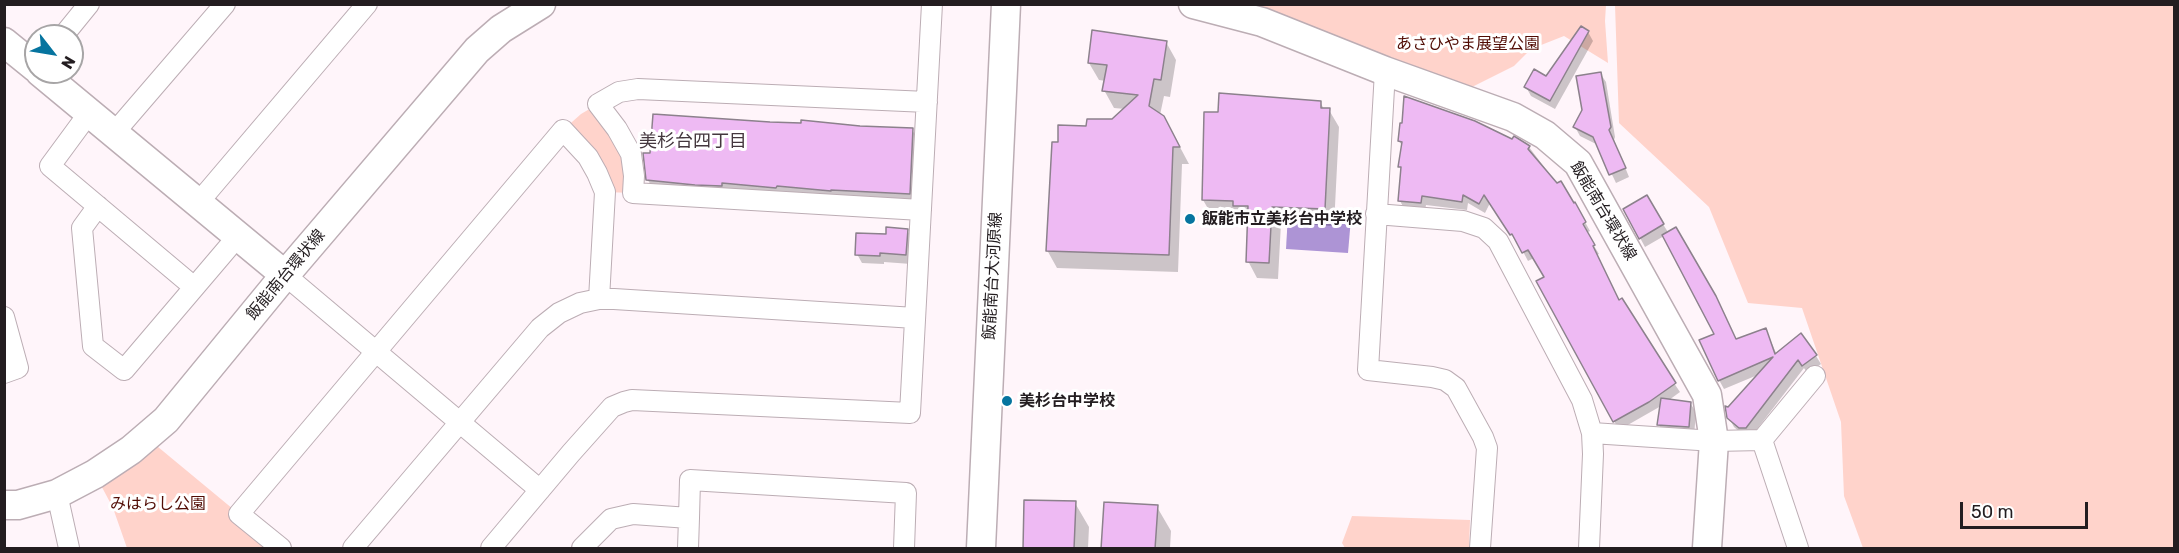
<!DOCTYPE html>
<html>
<head>
<meta charset="utf-8">
<style>
	body { margin:0 }
	#map { position:relative; width:2179px; height:553px; overflow:hidden; background:#fff5fa; font-family:Rubik,sans-serif }
	canvas { display:block }
	.frame { position:absolute; inset:0; border:6px solid #231d20; pointer-events:none }
	.north { position:absolute; left:24px; top:24px; width:60px; height:60px; box-sizing:border-box; background:#fff; border:2px solid #a7a5a6; border-radius:50%; rotate:121deg; font-size:16px; font-weight:700; line-height:24px; text-align:center; color:#231d20 }
	.north::after { content:''; display:block; margin:auto; width:21px; height:27px; background:#06749f; clip-path:polygon(50% 0,100% 100%,50% 72%,0 100%) }
	.scale { position:absolute; left:1960px; top:502px; width:128px; height:27px; box-sizing:border-box; border:3px solid #231d20; border-top:0; padding-left:8px; font-size:18px; line-height:21px; white-space:nowrap; color:#231d20; -webkit-text-stroke:4px #fff; paint-order:stroke }
</style>
</head>
<body>
<div id="map">
<canvas width="2179" height="553"></canvas>
<div class="frame"></div>
<div class="north">N</div>
<div class="scale">50 m</div>
</div>
<script>
const g = document.querySelector('canvas').getContext('2d');
g.lineJoin = 'round';
function paint(path, color) { g.fillStyle = color; g.fill(path, 'evenodd'); }
const shape = rows => new Path2D(rows.map(r => 'M' + r).join(''));
function strokePath(path, color, width, dash) { g.strokeStyle = color; g.lineWidth = width; g.lineCap = dash ? 'butt' : 'round'; g.setLineDash(dash || []); g.stroke(path); }
function drawText(font, color, halo, rows, align = 'center') {
  g.font = font + ' Rubik,"Noto Sans JP",sans-serif'; g.lineWidth = 6; g.setLineDash([]); g.textBaseline = 'middle'; g.strokeStyle = halo; g.fillStyle = color; for (const [text, x, y, turn = 0] of rows) {
    g.save(); g.translate(x, y); g.rotate((+turn || 0) * Math.PI / 180); g.textAlign = isNaN(turn) ? turn : align; if (halo) g.strokeText(text, 0, 0); g.fillText(text, 0, 0); g.restore();
  }
}
const green = shape([
	[1254,5,1606,5,1605,21,1608,63,1564,36,1531,49,1514,66,1472,87,1432,77],
	[1615,5,2174,5,2174,548,1863,548,1844,496,1841,422,1802,308,1748,303,1709,207,1619,123],
	[598,104,617,129,633,193,605,192,563,130,581,114],
	[146,437,239,514,281,548,127,548,113,508,95,474],
	[1352,516,1470,520,1469,548,1345,548,1342,543]
]);
const water = shape([
	[1288,214,1351,218,1348,253,1286,249]
]);
const shadow = shape([
	[1588,32,1593,41,1555,109,1531,96,1526,87,1546,78],
	[1166,42,1176,60,1170,97,1164,96,1160,115,1174,136,1189,164,1182,164,1178,272,1057,268,1047,250,1059,143,1088,128,1113,121,1125,109,1114,108,1104,90,1106,81,1099,80,1089,63],
	[1600,73,1606,82,1615,137,1614,140,1629,177,1616,183,1598,145,1580,136,1575,127],
	[1320,102,1324,109,1329,110,1339,127,1334,226,1281,223,1278,279,1257,278,1248,261,1249,223,1244,222,1241,218,1213,217,1203,200],
	[912,130,918,139,914,203,653,188,647,179],
	[1399,141,1529,147,1573,205,1575,204,1590,231,1586,233,1599,254,1597,255,1619,302,1680,392,1669,400,1690,403,1696,412,1694,436,1664,434,1659,425,1661,406,1619,430,1539,282,1546,278,1534,258,1528,261,1518,242,1517,243,1490,203,1485,213,1468,203,1467,210,1426,205,1425,211,1405,210,1400,201,1402,171,1400,166,1403,147],
	[1646,197,1736,341,1766,330,1777,355,1816,356,1821,364,1808,374,1804,368,1751,437,1745,437,1734,427,1729,418,1760,374,1724,389,1719,380,1716,335,1664,236,1645,247,1625,210],
	[907,230,912,239,911,264,884,262,884,264,862,263,857,254,887,236],
	[1075,503,1089,527,1088,548,1024,548],
	[1157,507,1171,531,1170,548,1103,548]
]);
const building = shape([
	[1581,26,1589,31,1550,101,1524,87,1534,69,1546,76,1581,26],
	[1092,30,1167,41,1161,80,1154,79,1149,106,1164,116,1180,147,1173,147,1169,255,1046,251,1052,142,1058,142,1058,125,1086,126,1087,119,1112,119,1138,95,1102,91,1107,65,1088,63,1092,30],
	[1601,72,1611,127,1609,130,1626,168,1609,175,1593,137,1573,127,1582,110,1576,76,1601,72],
	[1219,93,1321,101,1321,108,1330,108,1325,209,1272,207,1269,263,1246,262,1248,206,1233,206,1233,201,1202,200,1204,112,1218,112,1219,93],
	[1404,96,1475,121,1512,139,1514,136,1530,146,1528,149,1557,183,1561,181,1574,203,1575,202,1586,222,1583,224,1595,245,1593,246,1619,300,1622,298,1676,383,1649,402,1613,422,1536,281,1544,277,1528,250,1522,253,1512,234,1510,235,1484,195,1479,204,1463,195,1462,202,1422,196,1421,203,1398,201,1401,167,1398,167,1402,142,1398,141,1400,123,1402,123,1404,96],
	[653,114,770,122,801,123,801,120,860,126,913,128,910,194,831,190,831,191,777,186,776,188,722,183,722,186,695,185,646,180,643,153,650,153,653,114],
	[1647,195,1664,224,1639,239,1623,209,1647,195],
	[886,227,908,229,906,255,880,253,880,256,855,255,856,233,886,234,886,227],
	[1676,227,1716,296,1736,339,1766,328,1775,354,1801,333,1817,355,1802,366,1798,360,1746,428,1739,428,1727,418,1725,406,1728,407,1773,357,1718,381,1699,340,1714,334,1662,235,1676,227],
	[1661,398,1691,402,1689,427,1657,425,1661,398],
	[1024,500,1076,501,1074,549,1023,549,1024,500],
	[1104,502,1158,505,1155,549,1101,549,1104,502]
]);
const street = shape([
	[63,36,89,4],
	[1385,71,1368,370,1432,377,1445,380,1456,388,1483,437,1487,448,1480,548],
	[89,113,50,166,194,287],
	[114,133,225,4],
	[198,203,367,4],
	[98,206,82,228,93,346,124,370,238,236],
	[921,210,633,193,634,176,631,154,617,129,598,104,619,92,638,89,927,102],
	[1376,214,1463,221,1484,228,1498,241,1582,400,1592,433,1593,454,1589,548],
	[285,275,540,490],
	[4,317,18,368,4,373],
	[1592,433,1714,441,1762,440,1815,376],
	[1762,440,1798,548],
	[57,494,69,548],
	[281,548,239,514,563,130,588,157,597,173,605,192,599,299],
	[353,548,540,328,559,313,580,303,599,299,614,299,915,318],
	[491,548,571,453,612,407,624,402,632,400,910,413,932,4],
	[582,548,611,519,633,514,689,518,690,480,906,493,904,548],
	[688,548,689,518]
]);
const secondary = shape([
	[1193,4,1262,22,1385,71,1513,117,1545,135,1578,163,1707,395,1714,441,1707,548],
	[4,42,36,68],
	[40,72,285,275],
	[4,505,18,505,57,494,95,474,131,450,166,420,285,275,477,50,501,29,541,4],
	[981,548,1006,4]
]);
const markers = [
	[1190,219,6,"#06749f"],
	[1007,401,6,"#06749f"]
];
const parkNames = [
	["あさひやま展望公園",1468,44],
	["みはらし公園",158,504]
];
const streetNames = [
	["飯能南台環状線",1603,211,59],
	["飯能南台環状線",286,275,-50],
	["飯能南台大河原線",993,276,-87]
];
const poiNames = [
	["飯能市立美杉台中学校",1202,219],
	["美杉台中学校",1019,401]
];
const neighbourhoodNames = [
	["美杉台四丁目",693,142]
];
paint(green, '#ffd3cb');
paint(water, '#ad94d5');
paint(shadow, '#0003');
paint(building, '#eebaf3');
strokePath(building, '#8c818c', 1.5);
strokePath(street, '#bcadb4', 22);
strokePath(secondary, '#bcadb4', 31);
strokePath(street, '#fff', 20);
strokePath(secondary, '#fff', 28);
for (const [x, y, r, color] of markers) { const dot = new Path2D(); dot.arc(x, y, r, 0, 2 * Math.PI); g.fillStyle = color; g.fill(dot); strokePath(dot, '#fff', 2); }
drawText('16px', '#510c04', '#fff', parkNames);
drawText('16px', '#231d20', '#fff', streetNames);
drawText('bold 16px', '#231d20', '#fff', poiNames, 'left');
drawText('18px', '#44373e', '#fff', neighbourhoodNames);
</script>
</body>
</html>
